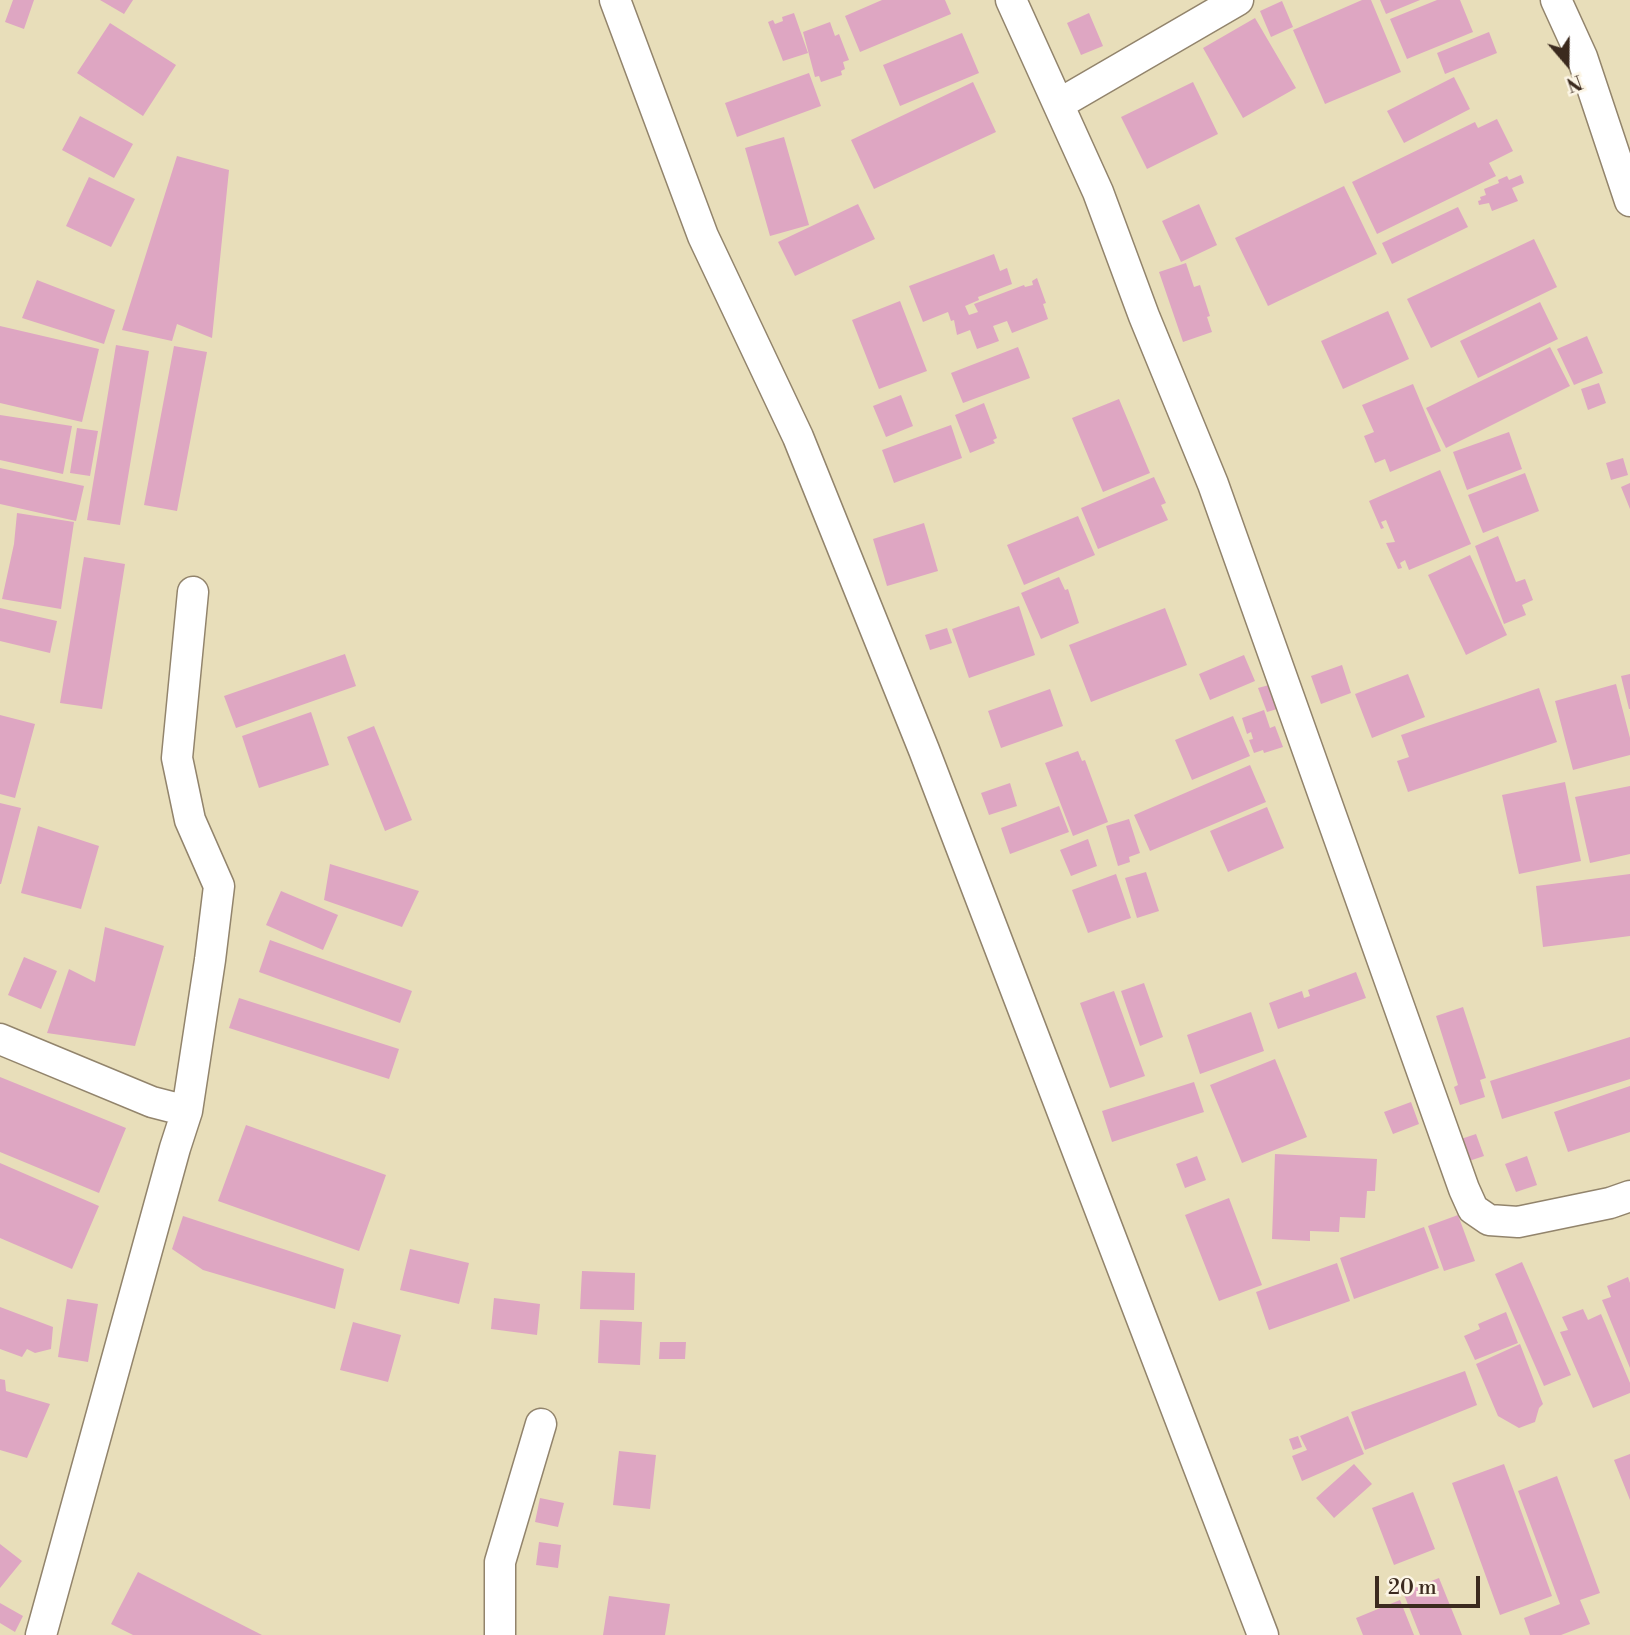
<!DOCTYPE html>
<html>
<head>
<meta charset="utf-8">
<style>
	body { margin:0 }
	#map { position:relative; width:1630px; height:1635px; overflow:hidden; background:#e8deba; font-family:"Libre Bodoni",serif }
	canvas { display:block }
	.north { position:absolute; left:1532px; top:28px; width:70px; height:70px; -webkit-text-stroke:5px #fcf5e5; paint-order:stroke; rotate:160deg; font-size:19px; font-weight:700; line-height:28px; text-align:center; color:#3b2a1e }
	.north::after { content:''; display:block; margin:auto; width:24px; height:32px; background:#3b2a1e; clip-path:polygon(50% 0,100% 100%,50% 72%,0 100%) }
	.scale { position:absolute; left:1375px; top:1576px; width:105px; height:32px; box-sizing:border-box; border:4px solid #3b2a1e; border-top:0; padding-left:9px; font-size:21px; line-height:24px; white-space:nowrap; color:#3b2a1e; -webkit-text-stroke:5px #fcf5e5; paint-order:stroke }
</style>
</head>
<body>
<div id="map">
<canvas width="1630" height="1635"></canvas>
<div class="north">N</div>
<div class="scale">20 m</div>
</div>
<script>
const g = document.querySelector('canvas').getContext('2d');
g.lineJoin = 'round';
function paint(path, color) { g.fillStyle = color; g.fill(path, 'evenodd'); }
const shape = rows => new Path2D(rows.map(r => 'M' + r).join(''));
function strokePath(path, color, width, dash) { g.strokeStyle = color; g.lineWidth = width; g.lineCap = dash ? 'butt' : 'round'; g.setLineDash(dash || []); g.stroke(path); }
const building = shape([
	[13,0,34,0,24,29,5,22],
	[100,0,133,0,124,14],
	[882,0,945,0,951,14,860,52,845,16],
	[1362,0,1371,0,1401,72,1325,104,1293,30],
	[1380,0,1420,0,1386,14],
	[1437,0,1460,0,1473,32,1407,59,1390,19],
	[1282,1,1293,27,1271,37,1260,11],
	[794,13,808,53,783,61,768,22,773,20,775,24,783,21,782,17],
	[1089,13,1103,46,1081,55,1067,23],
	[1255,18,1296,88,1243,118,1203,48],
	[830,22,835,36,839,34,849,60,843,62,845,69,841,71,842,75,821,82,819,76,815,77,803,32],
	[110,23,176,65,143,116,77,73],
	[1489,32,1497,53,1445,74,1437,53],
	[962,33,979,73,900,106,883,65],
	[809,73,821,106,737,137,725,103],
	[1454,77,1470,109,1404,143,1387,111],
	[973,82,996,132,874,189,851,140],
	[1193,82,1218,134,1147,169,1121,117],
	[80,116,133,144,114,178,62,150],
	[1497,119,1513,151,1489,163,1496,176,1377,234,1352,182,1475,122,1478,128],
	[784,137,809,225,770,236,745,148],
	[177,156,229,170,212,338,177,324,172,341,122,330],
	[1521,175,1524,183,1512,188,1518,201,1492,211,1489,203,1479,205,1478,201,1481,200,1480,197,1486,195,1484,189,1499,183,1498,180,1507,176,1509,180],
	[89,177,135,199,111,247,66,226],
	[1344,186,1377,254,1268,306,1235,238],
	[858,204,875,239,795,276,778,242],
	[1199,204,1217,245,1181,262,1162,221],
	[1458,207,1468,227,1392,264,1382,243],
	[1534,239,1557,287,1431,348,1407,299],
	[994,254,1000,271,1007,268,1012,284,978,297,979,300,965,306,969,315,978,312,974,304,1024,285,1025,287,1033,285,1032,281,1037,278,1046,303,1043,304,1048,319,1012,333,1007,321,993,326,999,341,977,349,970,330,957,335,954,320,951,321,948,312,923,322,909,286],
	[1186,263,1194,287,1200,285,1210,316,1207,317,1212,332,1183,342,1159,272],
	[37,280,115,310,104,344,22,318],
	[900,301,927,371,879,389,852,320],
	[1540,302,1558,339,1478,378,1460,341],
	[1388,311,1409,359,1343,389,1321,341],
	[0,326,99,349,82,422,0,403],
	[1587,336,1603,373,1574,385,1557,349],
	[116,345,149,351,120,525,87,520],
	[174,346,207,352,177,511,144,505],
	[1018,347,1030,378,963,403,951,373],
	[1550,347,1570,386,1446,448,1426,408],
	[1599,383,1606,403,1588,410,1581,389],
	[1413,384,1441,451,1390,472,1385,459,1375,463,1364,436,1374,432,1362,405],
	[901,395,913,426,886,437,873,406],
	[1119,399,1150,473,1103,492,1072,418],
	[984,403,997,438,993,440,995,443,970,453,955,415],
	[0,415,72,426,63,474,0,460],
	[951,425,962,458,894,483,882,450],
	[77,428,98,431,90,476,70,473],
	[1509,432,1522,469,1467,490,1453,452],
	[1623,458,1628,475,1611,480,1606,463],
	[0,468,84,486,76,521,0,504],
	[1440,470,1471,544,1409,570,1405,560,1400,563,1402,568,1398,569,1386,543,1395,542,1386,520,1381,522,1384,528,1381,529,1369,501],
	[1525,473,1539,511,1483,533,1468,495],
	[1154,477,1166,503,1161,505,1168,520,1098,549,1081,508],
	[1630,483,1630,509,1621,487],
	[17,513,74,522,61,609,2,599,14,544],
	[1078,516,1095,555,1024,585,1007,545],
	[924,523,938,571,887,586,873,539],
	[1498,536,1516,582,1525,579,1533,600,1522,605,1526,615,1504,624,1475,546],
	[1470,555,1507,635,1466,655,1428,575],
	[84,557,125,564,102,709,60,703],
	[1059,577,1065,590,1068,589,1079,623,1041,639,1021,593],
	[1019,606,1035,655,969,678,952,629],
	[0,608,57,621,50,653,0,641],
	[1165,608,1187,665,1091,702,1069,645],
	[947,628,952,643,930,650,925,635],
	[345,654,356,686,236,728,224,696],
	[1244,655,1255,681,1210,700,1199,674],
	[1342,665,1351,693,1321,704,1311,676],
	[1408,674,1425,717,1372,738,1355,694],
	[1630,674,1630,709,1629,709,1621,676],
	[1616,684,1630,738,1630,755,1573,770,1555,701],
	[1269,685,1277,709,1267,712,1258,688],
	[1539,688,1557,742,1408,792,1397,761,1409,757,1401,735],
	[1050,689,1063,726,1001,748,988,711],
	[1264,710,1270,728,1275,726,1283,747,1264,753,1263,750,1254,753,1249,740,1253,739,1251,732,1247,734,1242,718],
	[311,712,329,765,259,788,242,736],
	[0,715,35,724,15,798,0,794],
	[1233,716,1250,756,1192,780,1175,740],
	[374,726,412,820,385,831,347,737],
	[1078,751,1082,761,1085,760,1108,822,1073,836,1045,763],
	[1250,765,1266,802,1150,851,1134,815],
	[1565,782,1581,861,1519,874,1502,795],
	[1010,783,1017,806,989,815,981,793],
	[1630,786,1630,854,1590,863,1575,797],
	[0,803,21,808,1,884,0,884],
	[1059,806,1069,832,1010,854,1001,828],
	[1267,807,1284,848,1228,872,1210,831],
	[1129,819,1140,853,1129,857,1130,862,1118,866,1106,826],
	[38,826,99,846,81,909,21,893],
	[1088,839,1097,866,1071,876,1060,850],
	[330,864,419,891,402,927,324,900],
	[1146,872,1159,911,1137,918,1125,878],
	[1116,874,1131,918,1088,933,1072,890],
	[1630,874,1630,936,1543,947,1536,886],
	[281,891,338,915,323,950,266,925],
	[105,927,164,946,135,1046,47,1033,69,969,95,982],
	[270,940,412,991,400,1023,259,972],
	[24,957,57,971,41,1009,8,995],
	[1356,972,1366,998,1278,1029,1269,1003,1302,991,1304,998,1310,996,1308,990],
	[1144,983,1163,1037,1140,1046,1121,991],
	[1114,991,1145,1076,1110,1088,1080,1003],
	[239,998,399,1049,389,1079,229,1028],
	[1463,1007,1486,1078,1480,1080,1485,1097,1460,1105,1454,1087,1458,1085,1436,1016],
	[1251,1012,1264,1051,1200,1074,1187,1035],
	[1630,1037,1630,1079,1502,1119,1490,1081],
	[1275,1059,1307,1137,1242,1163,1210,1085],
	[0,1077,126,1128,99,1193,0,1152],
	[1194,1082,1204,1112,1112,1142,1102,1111],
	[1630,1086,1630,1132,1568,1152,1554,1112],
	[1411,1102,1419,1124,1393,1134,1384,1112],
	[246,1125,386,1175,359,1251,218,1201],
	[1476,1134,1484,1156,1469,1161,1461,1139],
	[1275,1154,1377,1159,1375,1191,1367,1191,1365,1218,1340,1217,1339,1232,1310,1231,1310,1241,1272,1239],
	[1197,1156,1206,1180,1185,1188,1176,1164],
	[1527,1156,1537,1185,1516,1192,1505,1164],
	[0,1163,99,1206,72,1269,0,1238],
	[1229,1198,1262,1285,1219,1301,1185,1215],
	[1458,1215,1475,1261,1444,1271,1428,1226],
	[183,1216,344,1269,335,1309,203,1270,172,1249],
	[1424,1227,1439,1268,1354,1299,1340,1258],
	[410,1249,469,1263,459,1304,400,1290],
	[1522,1262,1571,1375,1544,1386,1495,1274],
	[1337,1263,1350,1301,1269,1330,1256,1292],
	[582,1271,635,1273,634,1310,580,1309],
	[1628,1277,1630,1283,1630,1368,1602,1300,1611,1297,1607,1286],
	[494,1298,540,1304,537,1335,491,1329],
	[67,1299,98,1304,88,1362,58,1357],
	[0,1307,53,1327,51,1349,35,1353,27,1349,22,1357,0,1349],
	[1583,1309,1588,1320,1601,1314,1630,1383,1630,1393,1593,1408,1560,1332,1568,1330,1562,1317],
	[1506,1312,1518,1343,1475,1360,1464,1336,1480,1329,1478,1324],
	[600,1320,642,1322,640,1365,598,1363],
	[353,1322,401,1335,388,1382,340,1370],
	[660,1342,686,1342,685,1359,659,1359],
	[1520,1344,1543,1404,1539,1408,1535,1422,1519,1428,1498,1416,1476,1364],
	[1465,1371,1477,1405,1365,1450,1351,1412],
	[0,1379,5,1380,6,1391,50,1404,27,1458,0,1450],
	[1348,1416,1364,1454,1302,1481,1292,1456,1307,1450,1300,1436],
	[1298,1436,1302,1447,1293,1450,1289,1439],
	[619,1451,656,1455,650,1509,613,1505],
	[1630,1454,1630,1500,1614,1460],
	[1354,1464,1372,1484,1334,1518,1316,1498],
	[1504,1464,1552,1596,1500,1615,1452,1483],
	[1557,1476,1600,1593,1580,1600,1590,1624,1561,1635,1530,1635,1524,1618,1560,1604,1518,1491],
	[1413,1492,1435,1549,1394,1565,1372,1508],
	[540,1498,564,1503,558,1527,535,1522],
	[539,1542,561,1545,558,1568,536,1565],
	[0,1544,22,1561,0,1588],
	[138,1572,262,1635,133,1635,111,1624],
	[1439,1578,1462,1635,1420,1635,1403,1592],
	[609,1596,670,1604,665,1635,603,1635],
	[1400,1600,1414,1635,1363,1635,1356,1618],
	[0,1603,23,1616,15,1632,0,1623]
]);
const street = shape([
	[615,0,703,236,798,437,924,750,1263,1635],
	[1011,0,1098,192,1144,316,1213,484,1464,1189,1473,1209,1489,1220,1518,1222,1610,1203,1630,1196],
	[1556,0,1582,57,1630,201],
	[1059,104,1238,0],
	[0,1039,152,1102,187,1111],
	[41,1635,175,1148,187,1111,210,960,219,886,190,820,177,758,193,592],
	[500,1635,500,1562,541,1424]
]);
paint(building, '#dea6c2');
strokePath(street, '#92846c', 33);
strokePath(street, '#fff', 30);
</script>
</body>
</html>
